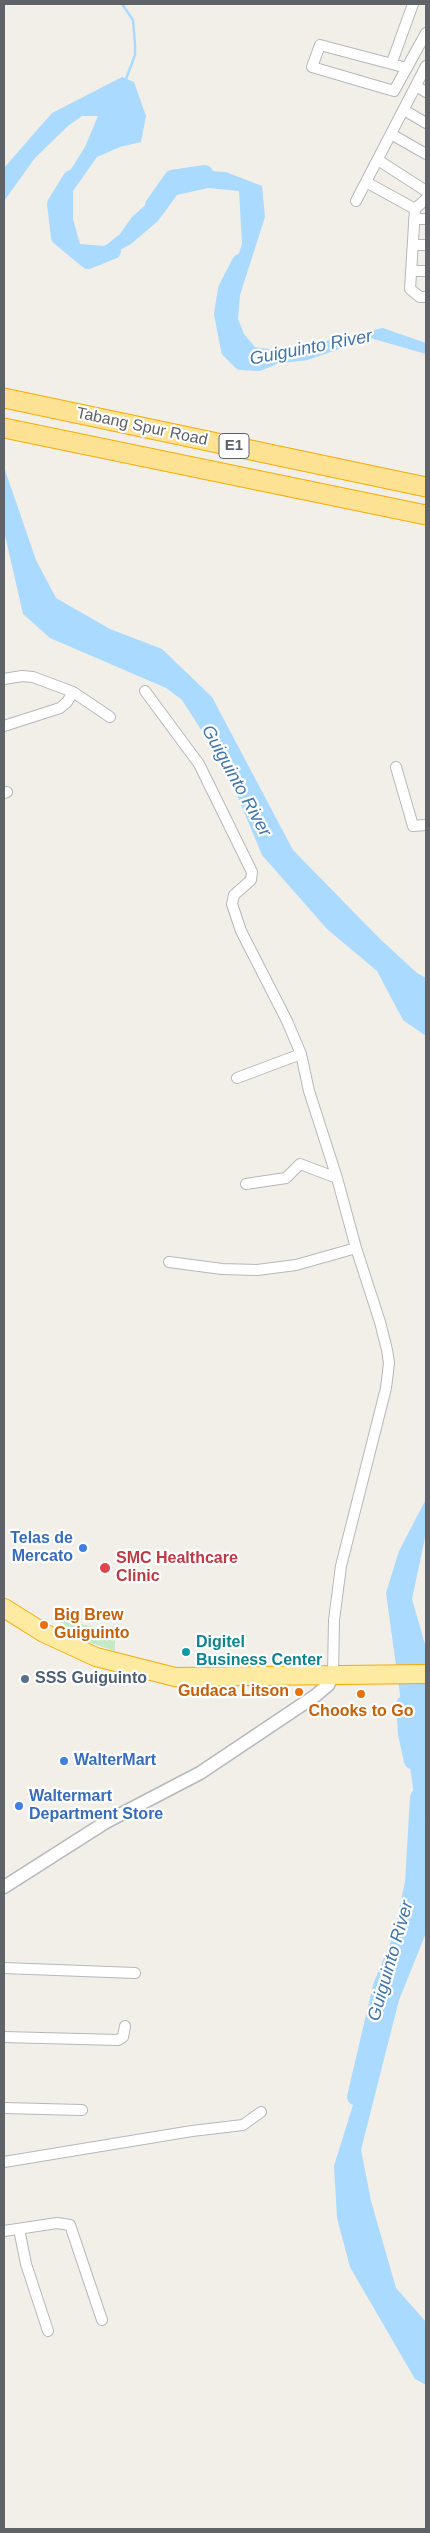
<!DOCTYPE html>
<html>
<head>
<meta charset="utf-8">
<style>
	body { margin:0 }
	#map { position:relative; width:430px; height:2533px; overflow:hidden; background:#f1efe8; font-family:Arial,sans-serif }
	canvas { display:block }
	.frame { position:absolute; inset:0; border:5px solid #5f6368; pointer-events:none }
</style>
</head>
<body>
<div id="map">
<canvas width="430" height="2533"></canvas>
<div class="frame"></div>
</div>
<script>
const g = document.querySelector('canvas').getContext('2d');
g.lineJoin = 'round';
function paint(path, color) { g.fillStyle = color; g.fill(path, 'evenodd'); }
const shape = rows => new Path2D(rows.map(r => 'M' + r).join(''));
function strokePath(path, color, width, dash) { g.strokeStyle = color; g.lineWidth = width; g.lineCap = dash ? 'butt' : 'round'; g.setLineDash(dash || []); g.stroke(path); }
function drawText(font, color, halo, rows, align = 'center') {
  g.font = font + ' Arial,sans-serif'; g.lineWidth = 4.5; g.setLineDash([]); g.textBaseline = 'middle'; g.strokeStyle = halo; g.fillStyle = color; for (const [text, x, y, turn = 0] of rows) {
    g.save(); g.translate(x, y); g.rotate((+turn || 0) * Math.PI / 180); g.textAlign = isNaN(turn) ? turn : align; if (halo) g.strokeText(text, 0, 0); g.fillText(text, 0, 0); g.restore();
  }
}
const green = shape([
	[64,1621,115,1631,115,1651,69,1636,60,1631]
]);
const water = shape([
	[122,77,134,82,146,116,141,142,120,147,97,157,73,191,73,219,80,244,105,246,120,234,132,217,164,188,195,170,226,172,262,186,265,217,240,295,238,319,244,334,255,347,289,352,326,341,383,328,426,343,426,354,370,338,308,360,257,366,231,346,223,322,225,296,242,244,239,191,208,188,177,195,158,221,131,244,101,260,83,256,66,244,54,214,63,182,85,147,98,116,82,116,68,126,35,158,4,201,4,168,52,113],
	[4,467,36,560,56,598,110,629,162,649,212,697,293,850,379,938,417,973,426,978,426,1036,403,1020,377,971,327,929,262,855,204,716,166,688,50,638,23,614,4,531],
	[425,1501,426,1533,412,1599,426,1648,426,1933,399,2000,361,2150,371,2201,396,2288,426,2322,426,2385,415,2379,350,2267,337,2218,334,2166,385,2002,415,1894,417,1817,386,1593,399,1551]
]);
const stream = shape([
	[122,4,133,20,135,44,135,55,126,79]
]);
const river = shape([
	[71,178,55,204,59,237,88,261,113,251],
	[153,205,172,178,205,173],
	[240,262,226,289,222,314,229,350,241,362,258,363,271,358],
	[189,696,219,743],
	[404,1704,406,1734,412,1761],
	[355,2097,381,1986,401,1938,413,1883,418,1797]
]);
const minor = shape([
	[392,62,413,4],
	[407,68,320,45,312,67,394,91,426,33],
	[416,86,426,92],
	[404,110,426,123],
	[391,134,426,154],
	[378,160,426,191],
	[366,182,415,209,410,289,420,297,426,297],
	[356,201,426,66],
	[415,209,426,199],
	[414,219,426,219],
	[413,245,426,245],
	[411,271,426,271],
	[4,679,22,676,33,677,73,692,67,702,60,708,4,726],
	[145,691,199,764,252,872,251,880,234,895,232,904,241,931,287,1021,301,1054,309,1091,337,1178,356,1248,380,1322,387,1350,389,1363,386,1388,341,1566,334,1620,333,1675],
	[73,692,110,717],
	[396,767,413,826,426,825],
	[4,793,7,792],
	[237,1078,301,1054],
	[246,1184,286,1178,300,1164,337,1178],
	[169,1262,222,1269,257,1270,296,1265,356,1248],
	[4,1968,135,1973],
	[4,2037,118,2040,123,2037,125,2026],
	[4,2108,82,2110],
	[4,2162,192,2131,243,2125,261,2112],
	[19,2229,26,2264,48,2331],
	[4,2231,57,2223,70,2225,102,2320]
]);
const tertiary = shape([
	[4,1887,106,1822,200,1773,315,1696,328,1685,333,1675]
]);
const trunk = shape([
	[4,1608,44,1633,96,1657,175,1677,426,1674]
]);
const motorway = shape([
	[4,398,426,487],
	[4,428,426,515]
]);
const markers = [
	[83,1548,5,"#3f7fe0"],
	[105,1568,6,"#e0444e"],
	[44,1625,5,"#e8710a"],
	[186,1652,5,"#0f9aa8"],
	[25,1679,5,"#5c6f8a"],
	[299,1692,5,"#e8710a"],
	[361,1694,5,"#e8710a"],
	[64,1761,5,"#3f7fe0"],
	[19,1806,5,"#3f7fe0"]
];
const shields = [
	[234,446,30]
];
const shieldNames = [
	["E1",234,446]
];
const streetNames = [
	["Tabang Spur Road",142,427,12]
];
const shopNames = [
	["Telas de",73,1539,"right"],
	["Mercato",73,1557,"right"],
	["WalterMart",74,1761],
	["Waltermart",29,1797],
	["Department Store",29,1815]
];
const healthNames = [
	["SMC Healthcare",116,1559],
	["Clinic",116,1577]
];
const foodNames = [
	["Big Brew",54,1616],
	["Guiguinto",54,1634],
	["Gudaca Litson",289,1692,"right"],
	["Chooks to Go",361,1712,"center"]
];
const cultureNames = [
	["Digitel",196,1643],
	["Business Center",196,1661]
];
const serviceNames = [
	["SSS Guiguinto",35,1679]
];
const waterNames = [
	["Guiguinto River",311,348,-11],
	["Guiguinto River",236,781,61],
	["Guiguinto River",391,1961,-74]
];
paint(green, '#c5e8c5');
paint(water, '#aadaff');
strokePath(stream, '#aadaff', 2.5);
strokePath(river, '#aadaff', 16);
strokePath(minor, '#b5b8bc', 12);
strokePath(tertiary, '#b5b8bc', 15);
strokePath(trunk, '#f9ab00', 20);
strokePath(motorway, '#f9ab00', 21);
strokePath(minor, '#fff', 10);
strokePath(tertiary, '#fff', 12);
strokePath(trunk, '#feeaa1', 18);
strokePath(motorway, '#fde293', 19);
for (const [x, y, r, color] of markers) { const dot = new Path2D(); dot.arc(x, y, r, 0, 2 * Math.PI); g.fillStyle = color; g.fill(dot); strokePath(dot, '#fff', 2); }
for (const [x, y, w] of shields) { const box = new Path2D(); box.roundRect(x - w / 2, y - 12.5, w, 25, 4); g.fillStyle = '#fff'; g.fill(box); strokePath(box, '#5f6368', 1); }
drawText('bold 15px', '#5f6368', null, shieldNames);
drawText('16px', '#5f6368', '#fff', streetNames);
drawText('bold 16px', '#366cbe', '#fff', shopNames, 'left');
drawText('bold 16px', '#be3a42', '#fff', healthNames, 'left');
drawText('bold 16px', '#c56008', '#fff', foodNames, 'left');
drawText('bold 16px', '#0d838f', '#fff', cultureNames, 'left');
drawText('bold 16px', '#4e5e75', '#fff', serviceNames, 'left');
drawText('italic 18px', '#4174aa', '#fff', waterNames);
</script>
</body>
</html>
